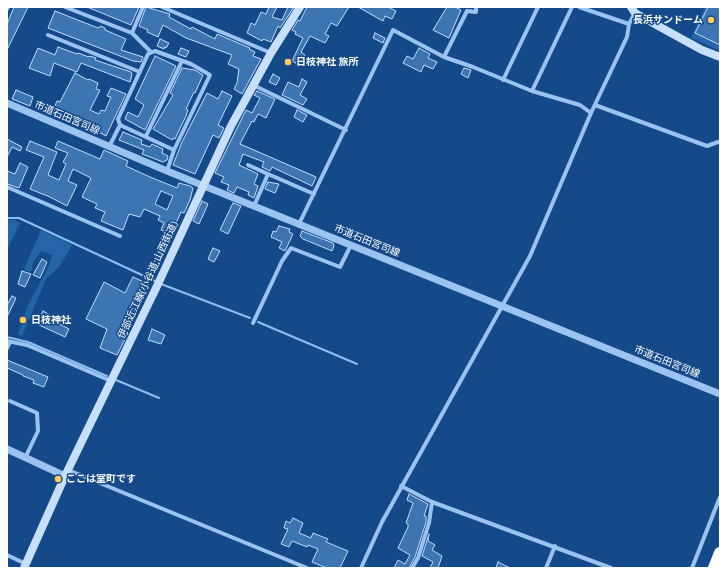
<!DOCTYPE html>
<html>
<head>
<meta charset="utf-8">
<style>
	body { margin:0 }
	#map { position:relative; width:727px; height:575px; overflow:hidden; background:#144a89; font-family:"Open Sans",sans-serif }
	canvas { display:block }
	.frame { position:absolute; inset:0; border:8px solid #fff; pointer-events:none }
</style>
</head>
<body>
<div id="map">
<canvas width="727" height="575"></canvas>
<div class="frame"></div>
</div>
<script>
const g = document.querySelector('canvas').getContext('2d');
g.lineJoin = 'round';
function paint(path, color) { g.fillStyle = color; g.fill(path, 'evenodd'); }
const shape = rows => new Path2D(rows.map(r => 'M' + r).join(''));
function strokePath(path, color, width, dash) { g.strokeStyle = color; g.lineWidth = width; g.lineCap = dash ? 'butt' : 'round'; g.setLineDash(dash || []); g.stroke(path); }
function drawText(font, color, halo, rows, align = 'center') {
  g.font = font + ' "Open Sans","Noto Sans JP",sans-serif'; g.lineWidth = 3; g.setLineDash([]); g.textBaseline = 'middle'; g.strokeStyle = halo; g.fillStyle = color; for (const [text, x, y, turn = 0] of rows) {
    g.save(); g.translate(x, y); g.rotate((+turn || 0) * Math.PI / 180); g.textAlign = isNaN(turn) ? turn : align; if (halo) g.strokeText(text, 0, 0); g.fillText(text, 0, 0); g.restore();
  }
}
const green = shape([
	[705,7,720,7,720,51,691,38],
	[7,220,14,220,20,223,7,250],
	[41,230,72,245,60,266,46,279,22,336,18,334,28,305,49,266,52,255,41,251,33,262,32,270,29,272,24,269]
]);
const stream = shape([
	[7,218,19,218,157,282],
	[161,284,250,318],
	[258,322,357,364],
	[7,337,28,342,107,376],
	[116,380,159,398]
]);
const building = shape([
	[14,7,28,7,7,50,7,24,14,7],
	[87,7,139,7,131,25,87,7],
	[146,7,170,14,169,17,191,29,192,27,215,39,217,34,250,48,249,49,255,52,253,56,261,59,242,94,234,89,237,83,239,69,228,64,232,55,186,38,163,25,158,37,147,32,148,30,139,26,146,7],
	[269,7,277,7,272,17,282,20,288,7,294,7,280,28,278,26,271,42,263,39,262,41,247,33,251,23,255,25,261,12,266,14,269,7],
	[307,7,349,7,337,26,331,23,325,34,329,36,325,43,310,36,301,52,305,55,299,65,292,61,303,38,295,34,296,32,292,30,298,20,300,21,307,7],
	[358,7,388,7,396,11,392,19,385,16,383,21,358,7],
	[447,7,455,7,461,10,449,38,433,30,447,7],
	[708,7,720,7,720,45,695,33,708,7],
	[55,11,98,28,101,26,105,28,105,30,126,39,121,50,143,57,141,62,133,61,48,28,55,11],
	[375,33,385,38,383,43,373,38,375,33],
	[160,39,169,43,166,48,164,47,164,49,157,46,160,39],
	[58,47,77,54,78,53,89,57,90,56,96,58,95,60,131,72,132,74,130,82,81,63,77,72,54,63,50,76,29,68,38,48,55,55,58,47],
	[181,48,189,51,186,57,178,54,181,48],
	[419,48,430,54,428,58,437,62,433,69,424,65,421,72,403,63,407,56,413,59,419,48],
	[155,56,176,66,145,130,125,119,128,112,138,117,144,105,135,99,155,56],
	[182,68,195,70,203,75,195,93,194,92,186,109,188,110,186,116,175,139,173,138,172,140,153,129,173,95,170,93,182,68],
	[464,68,471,70,468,78,461,74,464,68],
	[75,73,88,80,89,79,98,83,96,89,100,90,90,110,99,114,101,110,105,111,111,97,107,96,111,88,126,94,106,136,93,129,93,127,79,121,78,124,64,118,66,115,53,110,57,101,60,102,75,73],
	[273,74,280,78,276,85,269,82,273,74],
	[302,79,307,82,300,95,307,99,303,105,282,95,288,82,299,87,302,79],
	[16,90,33,97,30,106,12,99,16,90],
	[222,91,232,96,218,125,224,128,219,138,213,135,195,174,173,165,182,142,207,93,218,99,222,91],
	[257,91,275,99,266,118,258,114,254,122,252,121,240,144,316,177,312,186,272,167,270,171,262,167,264,162,243,154,239,165,258,174,254,184,258,186,254,198,248,195,249,192,237,187,234,193,227,190,229,185,221,182,224,177,215,173,246,110,252,113,260,98,254,95,257,91],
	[297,110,307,115,303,122,294,117,297,110],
	[123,132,142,140,141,144,150,147,152,144,163,149,162,153,168,156,167,160,163,162,142,154,144,150,119,140,123,132],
	[7,139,22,147,20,151,12,147,7,157,7,139],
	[30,141,57,152,48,175,59,180,66,164,63,162,68,153,55,148,58,141,100,159,104,150,128,161,126,166,150,177,177,188,179,183,190,186,193,188,190,200,184,213,181,212,176,223,173,222,169,233,161,230,164,223,158,220,160,216,144,209,140,217,129,214,123,230,101,221,105,212,95,208,97,204,82,197,91,178,73,169,68,181,77,185,67,206,50,197,30,189,44,157,26,150,30,141],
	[161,191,173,196,167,210,155,204,161,191],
	[20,163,28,167,19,188,7,184,7,171,15,174,20,163],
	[268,182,279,184,275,193,265,189,268,182],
	[202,201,208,204,199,224,193,221,202,201],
	[233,203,241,206,228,234,220,230,233,203],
	[279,226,290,229,289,232,293,234,285,251,279,248,282,242,271,237,273,231,276,232,279,226],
	[302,231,333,243,334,246,332,251,303,239,300,236,302,231],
	[213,248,220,251,214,262,208,259,213,248],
	[42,259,47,262,40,278,33,275,42,259],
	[22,271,31,274,25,287,18,284,22,271],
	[133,277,148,284,126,331,128,333,117,355,100,348,107,329,86,319,104,282,125,293,133,277],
	[12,296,16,298,7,317,7,305,12,296],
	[43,311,50,315,48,318,69,329,65,337,37,324,43,311],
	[152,329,165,335,161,344,148,340,152,329],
	[7,360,48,377,44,387,33,383,34,380,23,376,23,375,7,368,7,360],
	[409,494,428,504,424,516,426,516,426,522,415,557,409,568,394,568,398,560,405,564,410,555,398,548,408,527,408,524,406,523,413,503,407,500,409,494],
	[293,518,303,523,299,533,311,538,313,533,328,539,326,542,348,551,340,568,327,568,312,562,318,549,308,545,307,547,292,541,289,547,281,544,288,529,284,528,286,521,290,523,293,518],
	[429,534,428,541,435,545,432,550,442,556,438,568,430,568,433,562,422,556,429,534],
	[498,562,510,568,496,568,498,562]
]);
const minor = shape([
	[65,7,132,33,151,52],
	[162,7,271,53],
	[579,7,629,24],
	[7,9,8,7],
	[132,33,143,7],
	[48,35,140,72],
	[444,57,467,11,476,12,476,7],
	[503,80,538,7],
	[253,85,346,130],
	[532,91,572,7],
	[595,105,707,146,718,142,720,142],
	[120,125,174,150],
	[146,136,182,61],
	[109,147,120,125,118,119,148,54,155,51,191,64,210,75,174,150,167,171],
	[248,165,268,174],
	[7,187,120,236],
	[254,206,268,174,314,194],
	[299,224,393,30,444,57,473,67,532,91,580,105,591,113],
	[253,323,282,261,291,248,340,267,351,245],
	[7,341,27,345,111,381],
	[7,348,10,342],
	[10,401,37,413,38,431,26,456],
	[68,470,307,568],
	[401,486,432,502,611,568],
	[7,555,26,564],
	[361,568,382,522,530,256,591,113,627,37,629,24,635,13],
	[412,568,418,558,429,523,432,502],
	[546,568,555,546],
	[692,568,720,497]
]);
const tertiary = shape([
	[7,103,167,171,720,394],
	[7,449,65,476]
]);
const secondary = shape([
	[631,7,635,13,671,33,702,50,720,57],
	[24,568,65,476,158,284,231,126,271,53,300,7]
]);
const motorway = shape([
	[714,568,720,553]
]);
const markers = [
	[711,20,4,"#ffcb59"],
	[288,62,4,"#ffcb59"],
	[23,320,4,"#ffcb59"],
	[58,479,4,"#ffcb59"]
];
const poiNames = [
	["長浜サンドーム",703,20,"right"],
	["日枝神社 旅所",296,62],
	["日枝神社",31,320],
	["ここは室町です",66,479]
];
const streetNames = [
	["市道石田宮司線",67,118,23],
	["市道石田宮司線",367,241,22],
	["伊部近江線(小谷道;山西街道)",148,280,-65],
	["市道石田宮司線",667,362,22]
];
paint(green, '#2664a8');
strokePath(stream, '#8dbef3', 2);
paint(building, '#3d74b2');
strokePath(building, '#c1ddfb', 1);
strokePath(minor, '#9bc3ef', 4);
strokePath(tertiary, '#9bc3ef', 7);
strokePath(secondary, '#c8dffb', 8);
strokePath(motorway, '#fff', 12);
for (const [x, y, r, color] of markers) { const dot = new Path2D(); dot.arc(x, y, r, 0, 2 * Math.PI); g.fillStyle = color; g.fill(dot); strokePath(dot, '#144a89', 1.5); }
drawText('bold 10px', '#fff', '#144a89', poiNames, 'left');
drawText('10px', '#fff', '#144a89', streetNames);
</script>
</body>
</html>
